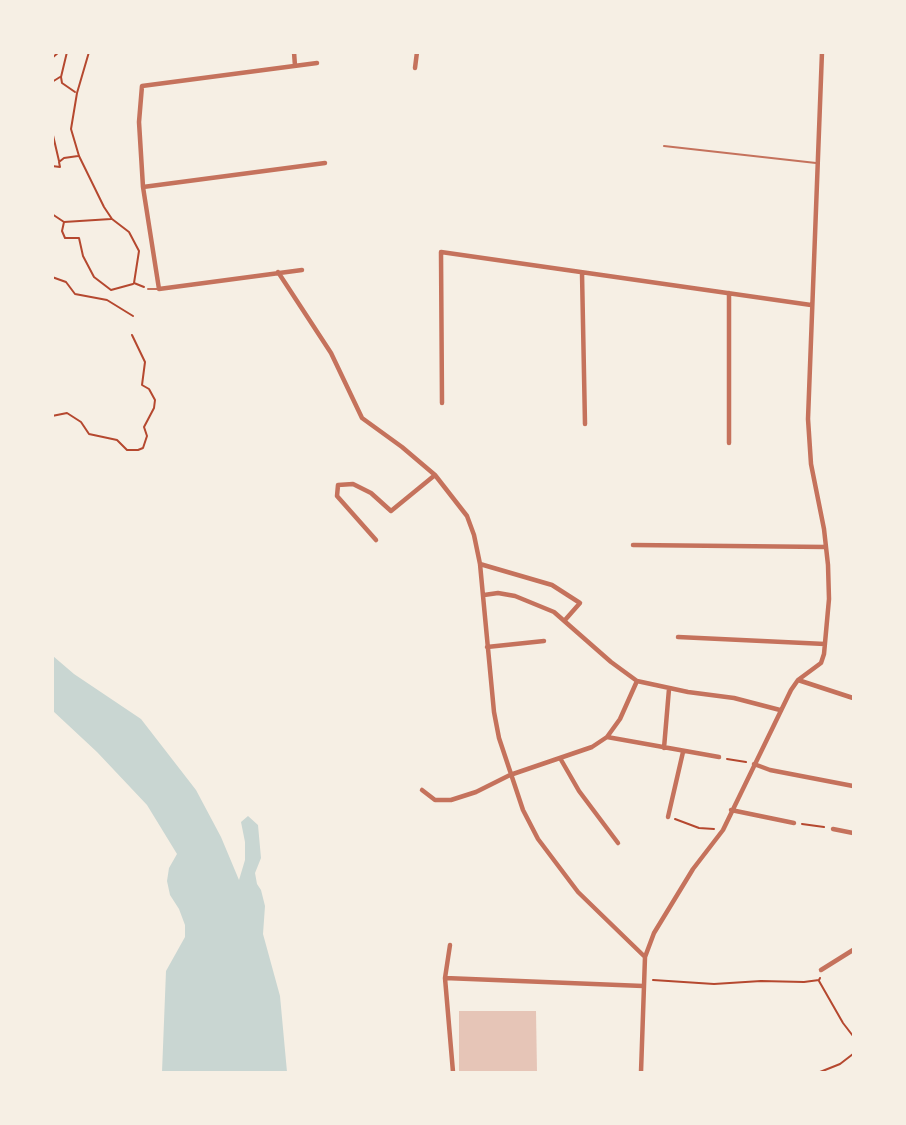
<!DOCTYPE html>
<html>
<head>
<meta charset="utf-8">
<style>
	body { margin:0 }
	#map { position:relative; width:906px; height:1125px; overflow:hidden; background:#f6efe4; font-family:Helvetica,sans-serif }
	canvas { display:block }
	.frame { position:absolute; inset:0; border:54px solid #f6efe4; pointer-events:none }
</style>
</head>
<body>
<div id="map">
<canvas width="906" height="1125"></canvas>
<div class="frame"></div>
</div>
<script>
const g = document.querySelector('canvas').getContext('2d');
g.lineJoin = 'round';
function paint(path, color) { g.fillStyle = color; g.fill(path, 'evenodd'); }
const shape = rows => new Path2D(rows.map(r => 'M' + r).join(''));
function strokePath(path, color, width, dash) { g.strokeStyle = color; g.lineWidth = width; g.lineCap = dash ? 'butt' : 'round'; g.setLineDash(dash || []); g.stroke(path); }
const water = shape([
	[53,656,74,674,141,719,196,790,221,837,239,880,245,860,245,842,241,822,248,816,258,825,261,858,255,873,257,884,261,890,265,906,263,934,280,996,287,1072,162,1072,166,971,185,937,185,925,179,909,170,895,167,881,169,868,177,854,147,805,97,752,53,711]
]);
const building = shape([
	[459,1011,536,1011,537,1072,459,1072]
]);
const path = shape([
	[67,52,61,77,62,83,75,92],
	[89,52,77,93,71,129,79,156,104,207,112,219,129,232,139,251,134,283,144,287],
	[52,58,59,52],
	[52,82,60,77],
	[52,131,59,161],
	[52,166,60,167,59,162,64,158,78,156],
	[52,214,64,222,111,219],
	[64,222,62,231,65,238,79,238,83,256,94,277,111,290,133,284],
	[52,277,66,282,75,294,107,300,133,316],
	[52,416,67,413,81,422,89,434,117,440,127,450,138,450,143,448,147,436,144,427,154,408,155,400,149,389,142,385,145,362,132,335],
	[727,759,746,762],
	[675,819,699,828,714,829],
	[802,824,824,827],
	[653,980,714,984,761,981,804,982,819,980,820,978],
	[819,981,843,1023,853,1036],
	[820,1072,840,1064,853,1054]
]);
const service = shape([
	[664,146,816,163],
	[148,289,158,289]
]);
const minor = shape([
	[294,52,295,66],
	[415,68,417,52],
	[143,187,325,163],
	[302,270,159,289,143,187,139,122,142,86,317,63],
	[278,272,331,353,362,418,402,447,435,475,467,516,474,535,480,564,494,712,499,738,523,810,538,839,578,892,645,957],
	[582,273,585,424],
	[442,403,441,252,811,305],
	[729,443,729,293],
	[376,540,337,496,338,485,353,484,371,493,391,511,435,475],
	[633,545,826,547],
	[480,564,552,585,580,603,565,620],
	[484,595,498,593,515,596,554,612,611,662,637,681,688,692,734,698,780,710],
	[678,637,825,644],
	[487,647,544,641],
	[798,680,853,698],
	[607,737,719,757],
	[664,748,669,689],
	[560,758,579,791,618,843],
	[754,764,770,770,853,786],
	[422,790,435,800,451,800,476,792,510,775,592,747,607,737,620,719,637,681],
	[731,810,794,823],
	[668,817,683,752],
	[833,829,853,833],
	[450,945,445,978,453,1072],
	[821,970,853,950],
	[445,978,643,986],
	[641,1072,645,957,654,933,693,869,723,830,791,690,798,680,821,663,824,654,829,599,828,565,824,529,811,464,808,419,822,52]
]);
paint(water, '#c9d6d2');
paint(building, '#e6c5b7');
strokePath(path, '#b5482f', 2);
strokePath(service, '#c5725c', 2);
strokePath(minor, '#c5725c', 4.5);
</script>
</body>
</html>
